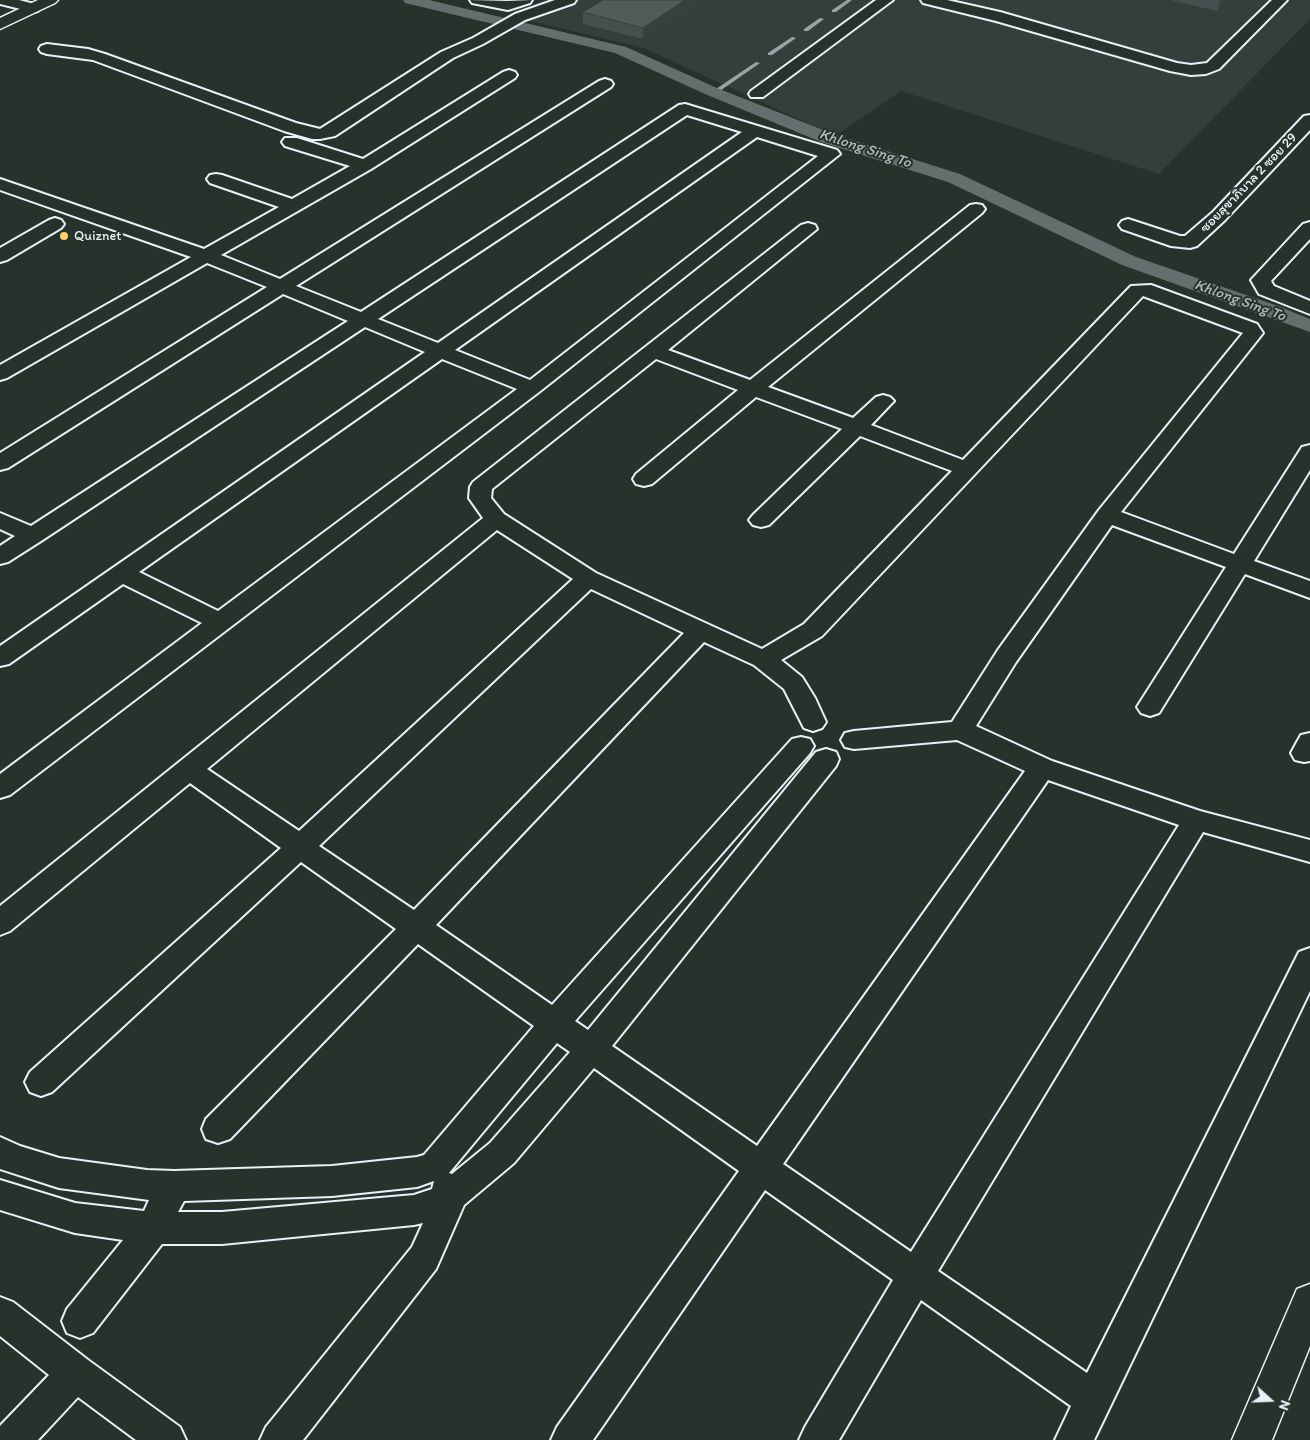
<!DOCTYPE html>
<html>
<head>
<meta charset="utf-8">
<style>
	body { margin:0 }
	#map { position:relative; width:1310px; height:1440px; overflow:hidden; background:#26332d; font-family:Itim,sans-serif }
	canvas { display:block }
	.north { position:absolute; left:1245px; top:1375px; width:50px; height:50px; -webkit-text-stroke:4px #26332d; paint-order:stroke; rotate:110deg; font-size:14px; font-weight:700; line-height:20px; text-align:center; color:#e8f1f8 }
	.north::after { content:''; display:block; margin:auto; width:18px; height:22px; background:#e8f1f8; clip-path:polygon(50% 0,100% 100%,50% 72%,0 100%) }
</style>
</head>
<body>
<div id="map">
<canvas width="1310" height="1440"></canvas>
<div class="north">N</div>
</div>
<script>
const g = document.querySelector('canvas').getContext('2d');
g.lineJoin = 'round';
function paint(path, color) { g.fillStyle = color; g.fill(path, 'evenodd'); }
const shape = rows => new Path2D(rows.map(r => 'M' + r).join(''));
function strokePath(path, color, width, dash) { g.strokeStyle = color; g.lineWidth = width; g.lineCap = dash ? 'butt' : 'round'; g.setLineDash(dash || []); g.stroke(path); }
function drawText(font, color, halo, rows, align = 'center') {
  g.font = font + ' Itim,"Playpen Sans Thai",sans-serif'; g.lineWidth = 4; g.setLineDash([]); g.textBaseline = 'middle'; g.strokeStyle = halo; g.fillStyle = color; for (const [text, x, y, turn = 0] of rows) {
    g.save(); g.translate(x, y); g.rotate((+turn || 0) * Math.PI / 180); g.textAlign = isNaN(turn) ? turn : align; if (halo) g.strokeText(text, 0, 0); g.fillText(text, 0, 0); g.restore();
  }
}
const built = shape([
	[544,0,1310,0,1310,19,1159,174,901,91,835,136,644,48,506,15]
]);
const stream = shape([
	[847,0,852,0,836,12,832,12,832,10,847,0],
	[820,18,824,19,808,31,804,31,804,29,820,18],
	[792,37,796,38,772,55,768,55,768,53,792,37],
	[756,62,760,63,717,93,713,93,713,91,756,62]
]);
const canal = shape([
	[403,0,429,0,626,47,717,88,833,134,960,174,1136,257,1278,306,1310,319,1310,332,1122,265,948,182,821,142,705,94,615,53,405,3,403,0]
]);
const minor = shape([
	[0,0,19,0,38,5,40,8,38,11,33,12,0,4,0,0],
	[470,0,507,1,532,0,530,3,508,10,472,3,470,0],
	[555,0,576,0,574,3,525,20,483,44,453,58,335,136,320,139,312,139,284,131,93,60,47,54,41,52,39,49,41,46,47,44,88,49,105,54,296,123,320,129,441,52,473,38,515,14,555,0],
	[876,0,893,0,763,97,751,97,749,94,751,91,876,0],
	[921,0,947,0,1000,12,1177,63,1191,65,1207,63,1272,0,1287,0,1219,69,1206,74,1191,75,1170,71,996,21,923,3,921,0],
	[509,70,515,72,517,75,515,78,371,169,221,255,280,279,599,81,605,79,611,81,613,84,611,87,296,286,361,312,679,105,685,104,837,150,840,154,539,392,10,795,0,798,0,774,202,623,123,584,9,664,0,666,0,646,425,352,365,327,41,541,8,562,0,564,0,546,15,536,0,529,0,513,31,526,348,321,283,294,8,468,0,470,0,453,267,287,207,263,7,378,0,380,0,365,191,257,0,190,0,179,204,249,279,207,210,183,207,179,210,175,216,174,222,175,292,199,350,166,285,146,282,142,285,138,297,138,363,159,503,72,509,70],
	[687,115,742,132,438,343,378,319,687,115],
	[757,137,818,156,530,380,455,350,757,137],
	[442,359,517,389,218,611,139,572,442,359],
	[1310,115,1310,130,1225,220,1197,246,1190,248,1171,246,1122,229,1119,225,1122,221,1128,219,1180,236,1185,236,1213,212,1304,116,1310,115],
	[976,204,982,205,985,209,982,213,768,387,853,418,876,397,883,395,890,397,894,401,890,405,871,425,963,460,1131,286,1151,285,1257,324,1263,333,1121,512,1234,554,1302,447,1310,445,1310,470,1254,561,1310,581,1310,598,1245,574,1159,713,1150,716,1141,713,1137,707,1226,567,1112,525,1016,662,976,726,1052,761,1200,811,1310,840,1310,862,1203,832,938,1271,1087,1373,1299,952,1310,948,1310,991,1094,1440,1055,1440,1071,1406,921,1300,839,1440,799,1440,805,1427,893,1280,765,1190,593,1440,551,1440,557,1427,739,1171,594,1068,514,1163,464,1205,436,1269,303,1440,260,1440,266,1427,412,1247,423,1223,414,1225,222,1244,162,1244,93,1333,80,1338,67,1333,62,1321,67,1309,123,1240,75,1233,0,1210,0,1180,75,1203,144,1211,149,1200,59,1188,0,1169,0,1137,20,1146,59,1158,147,1170,174,1171,332,1166,417,1157,424,1155,534,1026,418,944,230,1139,218,1143,206,1139,202,1129,206,1119,396,929,301,862,52,1092,41,1096,30,1092,25,1082,30,1072,281,848,190,783,10,931,0,935,0,906,483,518,469,498,470,487,473,482,801,225,808,223,815,225,817,229,668,350,750,380,970,205,976,204],
	[1143,296,1243,333,1099,510,998,650,952,722,854,731,845,733,841,740,845,747,854,749,957,740,1025,771,757,1146,612,1046,836,766,839,759,836,752,826,749,816,752,588,1030,575,1021,810,753,814,746,810,739,801,737,792,739,552,1005,436,925,704,642,754,665,784,689,804,728,813,731,822,728,826,722,815,698,802,677,781,660,822,636,1143,296],
	[656,359,738,390,636,474,633,479,636,484,644,486,652,484,756,397,842,429,753,515,749,520,753,525,761,527,769,525,860,436,952,471,804,624,762,649,596,573,504,514,491,498,492,489,656,359],
	[497,530,573,579,299,831,207,769,497,530],
	[591,589,684,633,414,910,319,846,591,589],
	[1048,780,1179,825,911,1252,783,1164,1048,780],
	[557,1043,570,1052,490,1143,452,1174,449,1173,557,1043],
	[434,1181,432,1189,414,1195,222,1212,178,1212,184,1201,332,1196,417,1187,434,1181],
	[55,218,61,220,64,224,61,228,7,260,0,262,0,248,49,220,55,218],
	[1310,222,1310,239,1271,281,1274,286,1310,301,1310,314,1259,294,1251,280,1303,224,1310,222],
	[1310,733,1310,761,1304,762,1295,760,1291,753,1297,742,1301,735,1310,733],
	[0,1297,13,1302,88,1360,180,1427,186,1440,136,1440,78,1397,38,1440,0,1440,0,1426,49,1375,0,1336,0,1297]
]);
const tertiary = shape([
	[38,0,58,0,55,3,0,29,0,18,38,0],
	[1310,1284,1310,1346,1272,1440,1232,1440,1297,1289,1310,1284]
]);
const wall = shape([
	[702,0,643,39,583,24,583,12],
	[1170,0,1228,0,1217,11]
]);
const shadedWall = shape([
	[685,0,702,0,643,39,643,28],
	[1220,0,1228,0,1217,11]
]);
const building = shape([
	[603,0,685,0,643,28,583,12,603,0]
]);
const markers = [
	[64,236,5,"#ffd166"]
];
const farStreetnames = [
	["ซอยสุขาภิบาล 2 ซอย 29",1249,183,-46]
];
const farPoinames = [
	["Quiznet",74,236]
];
const farWaternames = [
	["Khlong Sing To",865,149,18],
	["Khlong Sing To",1240,301,20]
];
paint(built, '#333f3a');
paint(stream, '#98a3a5');
paint(canal, '#636f6d');
strokePath(minor, '#e8f1f8', 4);
strokePath(tertiary, '#e8f1f8', 3);
paint(minor, '#26332d');
paint(tertiary, '#26332d');
paint(wall, '#454f4d');
paint(shadedWall, '#38403e');
paint(building, '#505c59');
strokePath(building, '#38403e', 1);
for (const [x, y, r, color] of markers) { const dot = new Path2D(); dot.arc(x, y, r, 0, 2 * Math.PI); g.fillStyle = color; g.fill(dot); strokePath(dot, '#26332d', 2); }
drawText('14px', '#e8f1f8', '#26332d', farStreetnames);
drawText('14px', '#e8f1f8', '#26332d', farPoinames, 'left');
drawText('italic 15px', '#b3bdc0', '#26332d', farWaternames);
</script>
</body>
</html>
